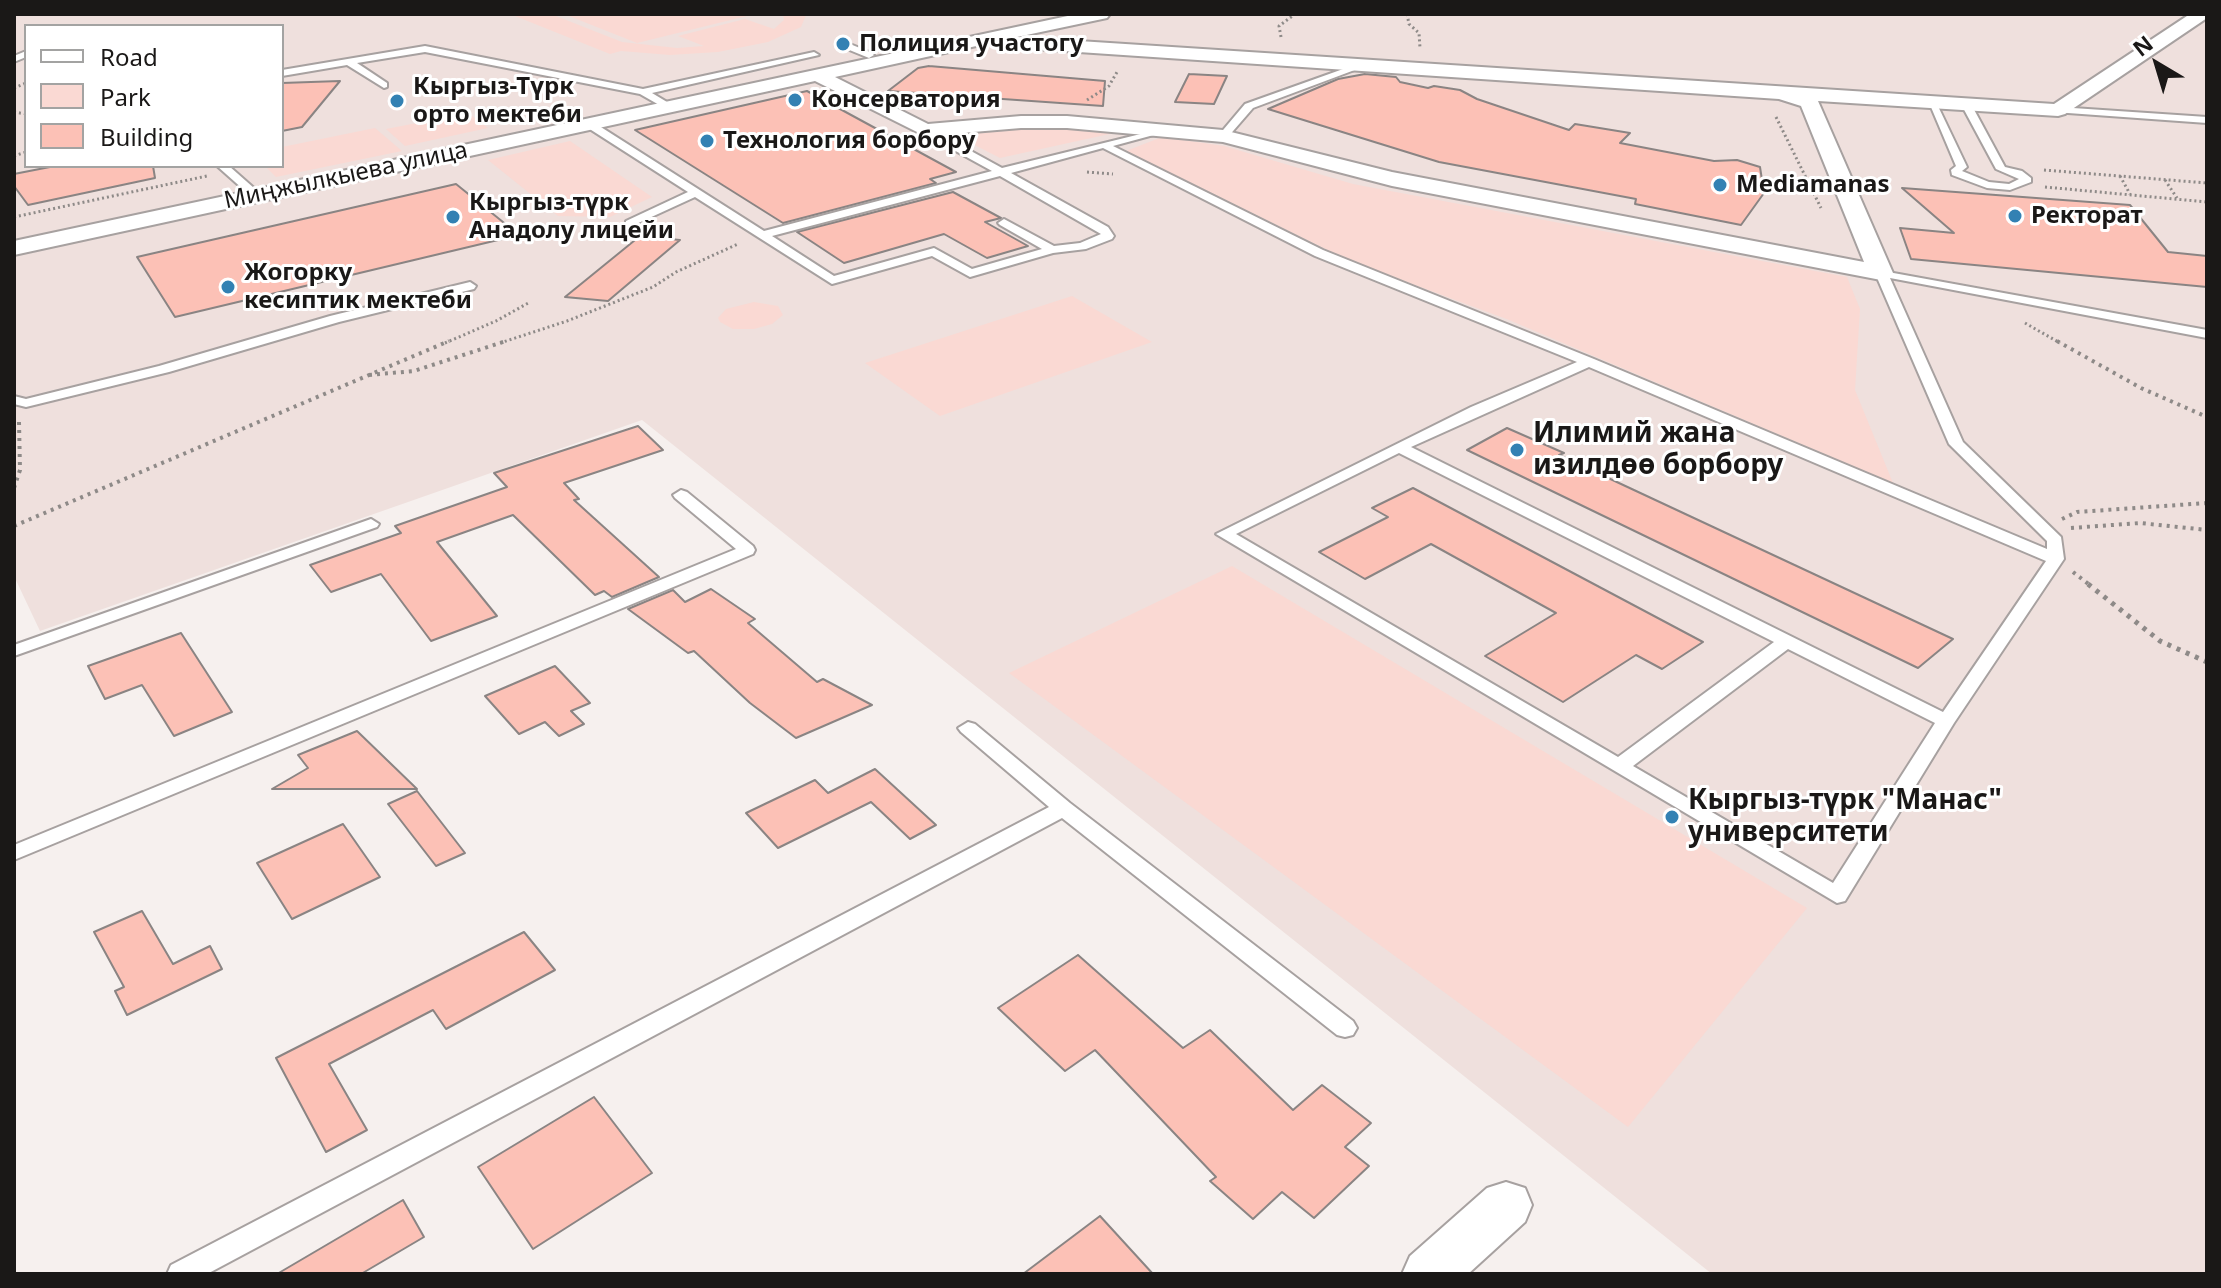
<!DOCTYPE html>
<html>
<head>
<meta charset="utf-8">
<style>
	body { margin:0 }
	#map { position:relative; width:2221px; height:1288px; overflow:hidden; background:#f6f0ee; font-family:"Noto Sans",sans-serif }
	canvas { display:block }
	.frame { position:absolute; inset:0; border:16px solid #1a1817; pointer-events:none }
	.legend { position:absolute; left:24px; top:24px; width:260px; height:144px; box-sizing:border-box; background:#fff; border:2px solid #a3a3a2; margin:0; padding:10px 14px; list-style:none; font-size:24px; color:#1a1817 }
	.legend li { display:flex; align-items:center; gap:16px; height:40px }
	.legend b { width:40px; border:2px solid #a3a3a2 }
	.north { position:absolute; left:2117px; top:24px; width:80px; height:80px; -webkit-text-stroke:6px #fff; paint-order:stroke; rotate:322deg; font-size:22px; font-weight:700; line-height:32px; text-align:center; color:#1a1817 }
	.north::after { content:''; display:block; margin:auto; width:28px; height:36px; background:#1a1817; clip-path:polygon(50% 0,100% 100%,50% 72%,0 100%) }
</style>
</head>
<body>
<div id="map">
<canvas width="2221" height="1288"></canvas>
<div class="frame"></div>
<ul class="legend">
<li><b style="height:10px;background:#fff"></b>Road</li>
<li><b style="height:22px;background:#fad9d3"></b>Park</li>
<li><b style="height:22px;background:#fcc1b6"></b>Building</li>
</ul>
<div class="north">N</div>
</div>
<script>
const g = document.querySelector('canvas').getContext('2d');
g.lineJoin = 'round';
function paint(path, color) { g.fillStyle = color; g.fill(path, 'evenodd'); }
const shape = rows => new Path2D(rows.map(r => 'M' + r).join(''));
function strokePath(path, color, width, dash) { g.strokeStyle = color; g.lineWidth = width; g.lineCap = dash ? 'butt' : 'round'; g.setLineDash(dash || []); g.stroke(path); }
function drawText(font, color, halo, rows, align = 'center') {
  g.font = font + ' "Noto Sans",sans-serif'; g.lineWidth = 6; g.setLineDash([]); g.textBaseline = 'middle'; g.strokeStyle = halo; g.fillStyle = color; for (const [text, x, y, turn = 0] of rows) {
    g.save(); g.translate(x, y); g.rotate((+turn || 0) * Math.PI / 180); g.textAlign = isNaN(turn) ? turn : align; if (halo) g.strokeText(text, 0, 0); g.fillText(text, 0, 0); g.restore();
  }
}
const built = shape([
	[14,14,2207,14,2207,1274,1712,1274,642,420,40,631,14,576],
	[26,26,282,26,282,166,26,166]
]);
const green = shape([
	[510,14,551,14,622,42,677,48,704,46,678,36,745,19,774,29,784,20,783,14,806,15,801,27,768,42,718,52,670,55,621,51,610,54],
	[564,14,755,14,637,43],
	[468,113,488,128,405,146,386,129],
	[997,127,1071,127,1114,133,1000,158,951,133],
	[375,128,402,151,276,177,265,166,282,166,282,147],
	[1162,137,1224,146,1353,184,1847,277,1860,309,1855,390,1893,483,1509,320,1348,260,1126,151],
	[570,141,652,197,610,217,558,216,488,160],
	[1072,296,1152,342,940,416,865,363],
	[754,302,778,306,783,315,772,324,754,329,733,329,720,322,718,318,726,309],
	[1232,566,1807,908,1628,1127,1009,673]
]);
const building = shape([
	[929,66,1105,81,1103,106,888,91,918,68,929,66],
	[1189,74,1227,76,1214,104,1175,102,1189,74],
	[1365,74,1396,77,1400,82,1428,88,1434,86,1460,90,1477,99,1569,130,1575,124,1630,133,1620,143,1714,161,1737,160,1760,167,1764,193,1741,225,1635,204,1636,199,1439,162,1268,109,1338,79,1365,74],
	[340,81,302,127,282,131,282,83,340,81],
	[807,91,956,172,930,179,936,183,783,223,635,130,807,91],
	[55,166,153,166,155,178,28,205,14,186,14,174,55,166],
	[456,184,519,235,175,317,137,257,456,184],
	[1902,188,2130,205,2168,252,2207,256,2207,287,1911,259,1900,228,1954,233,1902,188],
	[953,192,1001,218,985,222,1028,246,987,258,944,234,844,263,797,232,953,192],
	[640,236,680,240,608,301,565,297,640,236],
	[638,426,663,450,564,483,579,499,574,500,659,577,612,597,604,591,595,595,513,515,437,542,497,616,431,641,381,574,331,592,310,565,401,533,395,526,507,487,494,473,638,426],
	[1507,428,1564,453,1559,455,1953,639,1918,668,1467,450,1507,428],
	[1413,488,1703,642,1662,669,1636,655,1563,702,1485,656,1556,613,1431,544,1365,579,1319,552,1388,517,1372,508,1413,488],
	[711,589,755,619,748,623,817,682,823,679,872,705,796,738,750,703,694,651,688,653,628,609,673,590,685,602,711,589],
	[181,633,232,712,174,736,142,685,105,699,88,666,181,633],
	[555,666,590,703,571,711,584,724,559,736,545,722,519,734,485,696,555,666],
	[357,731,417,789,272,789,308,768,298,755,357,731],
	[875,769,936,825,910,839,871,802,778,848,746,813,815,780,828,793,875,769],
	[417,791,465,853,436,866,388,804,417,791],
	[343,824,380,877,292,919,257,863,343,824],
	[142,911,173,964,210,946,222,969,127,1015,115,991,124,987,94,932,142,911],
	[524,932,555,970,446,1029,433,1010,329,1064,367,1130,326,1152,276,1058,524,932],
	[1078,955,1183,1048,1210,1030,1293,1110,1322,1085,1371,1123,1345,1147,1369,1166,1314,1218,1282,1192,1253,1219,1210,1181,1216,1177,1095,1050,1065,1071,998,1008,1078,955],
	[594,1097,652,1173,533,1249,478,1167,594,1097],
	[403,1200,424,1237,361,1274,277,1274,403,1200],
	[1100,1216,1153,1274,1023,1274,1100,1216]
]);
const pathFar2 = shape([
	[1407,14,1409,24,1419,33,1420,48],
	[1281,37,1279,26,1295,14],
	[14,88,26,83],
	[1087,100,1109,86,1117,72],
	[14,112,26,114],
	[1776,117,1821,208],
	[14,156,26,152],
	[2044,170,2207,183],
	[1087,172,1113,174],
	[2120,176,2130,194],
	[2165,180,2177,198],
	[2045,187,2207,202],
	[14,217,207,176],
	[2025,323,2060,343],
	[445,343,496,321,530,302],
	[500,343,567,321,653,287,676,272,738,244]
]);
const pathFar1 = shape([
	[2057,341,2141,388,2207,417],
	[369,375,414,371,506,341],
	[14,488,20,470,19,422],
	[2062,519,2077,512,2207,503],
	[14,526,449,341],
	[2071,528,2140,523,2207,530],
	[2073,572,2091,586]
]);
const path = shape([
	[2088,584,2160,641,2207,662]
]);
const service = shape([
	[850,44,872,53,874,55,869,58,847,49,850,44],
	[425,46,643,89,814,52,819,55,652,93,672,105,672,109,668,110,640,94,425,52,357,63,387,83,387,87,384,88,347,65,282,76,282,70,425,46],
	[26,51,26,57,14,62,14,56,26,51],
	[1360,63,1368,65,1253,108,1227,138,1218,136,1245,104,1360,63],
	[1928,100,1936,102,1967,167,1962,171,1989,182,2009,184,2019,179,1996,169,1961,104,1966,101,1971,104,2005,167,2022,171,2031,178,2031,182,2010,190,1987,188,1952,175,1951,170,1956,166,1928,100],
	[2058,107,2207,117,2207,123,2054,112,2053,110,2058,107],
	[585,122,593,122,764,231,992,171,921,132,921,128,929,128,1002,168,1161,129,1161,133,1113,146,1323,250,1594,359,2047,549,2047,541,1949,444,1875,273,1877,270,2207,330,2207,338,1890,278,1963,442,2061,537,2064,559,1954,723,1845,901,1837,903,1216,534,1471,407,1577,362,1315,256,1103,148,1011,173,1108,227,1114,236,1112,239,1086,249,1053,253,970,277,932,256,832,284,695,197,634,225,626,225,626,221,688,192,585,126,585,122],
	[1000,176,1101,234,1080,243,1054,246,1004,219,998,223,1000,225,1042,249,972,269,934,248,834,276,772,236,1000,176],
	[1589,367,2046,561,1943,712,1411,447,1589,367],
	[1399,453,1774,642,1618,757,1236,534,1399,453],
	[1788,649,1935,723,1833,883,1633,766,1788,649],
	[217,166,229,166,263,196,253,198,217,166],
	[470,282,476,286,474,289,339,322,169,372,26,407,14,404,14,396,26,399,159,366,330,316,470,282],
	[681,490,687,492,753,546,755,550,753,554,14,860,14,845,736,549,675,498,673,495,681,490],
	[371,519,379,524,377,527,14,656,14,645,371,519],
	[968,722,975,724,1070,803,1353,1021,1357,1028,1353,1035,1345,1037,1337,1035,1062,818,207,1274,167,1274,171,1265,1049,807,961,732,958,728,968,722]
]);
const minor = shape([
	[1077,14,1110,14,1107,18,1017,37,2054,104,2190,14,2207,14,2207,18,2065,114,2058,116,1818,101,1893,273,1890,278,1881,280,1392,186,1223,142,1067,128,1021,128,925,136,815,81,14,255,14,241,1077,14],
	[990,43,1004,47,1779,99,1801,106,1864,262,1392,172,1223,130,1067,116,1021,116,928,124,835,77,990,43],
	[1506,1182,1525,1188,1532,1205,1525,1222,1468,1274,1402,1274,1410,1256,1487,1188,1506,1182]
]);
const markers = [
	[843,44,8,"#3381b3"],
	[795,100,8,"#3381b3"],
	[397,101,8,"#3381b3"],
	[707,141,8,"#3381b3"],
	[1720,185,8,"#3381b3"],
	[2015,216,8,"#3381b3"],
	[453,217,8,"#3381b3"],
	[228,287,8,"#3381b3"],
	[1517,450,8,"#3381b3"],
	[1672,817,8,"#3381b3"]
];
const farPoinames = [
	["Полиция участогу",859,44],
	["Кыргыз-Түрк",413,87],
	["орто мектеби",413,115],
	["Консерватория",811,100],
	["Технология борбору",723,141],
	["Mediamanas",1736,185],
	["Кыргыз-түрк",469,203],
	["Анадолу лицейи",469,231],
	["Ректорат",2031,216],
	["Жогорку",244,273],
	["кесиптик мектеби",244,301]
];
const farStreetnames = [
	["Миңжылкыева улица",346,176,-12]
];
const poiNames = [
	["Илимий жана",1533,434],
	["изилдөө борбору",1533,466],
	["Кыргыз-түрк \"Манас\"",1688,801],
	["университети",1688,833]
];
paint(built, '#efe0dd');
paint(green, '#fad9d3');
paint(building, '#fcc1b6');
strokePath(building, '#8a8483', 2);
strokePath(service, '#a7a1a0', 4);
strokePath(minor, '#a7a1a0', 4);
strokePath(pathFar2, '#8e8a88', 3, [2, 3]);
strokePath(pathFar1, '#8e8a88', 4, [3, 5]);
strokePath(path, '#8e8a88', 5, [4, 6]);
paint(service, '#fff');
paint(minor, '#fff');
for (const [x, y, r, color] of markers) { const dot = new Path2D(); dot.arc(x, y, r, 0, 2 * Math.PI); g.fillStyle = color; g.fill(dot); strokePath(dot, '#fff', 3); }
drawText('bold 24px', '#1a1817', '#fff', farPoinames, 'left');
drawText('24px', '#1a1817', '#fff', farStreetnames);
drawText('bold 28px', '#1a1817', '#fff', poiNames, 'left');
</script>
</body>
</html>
